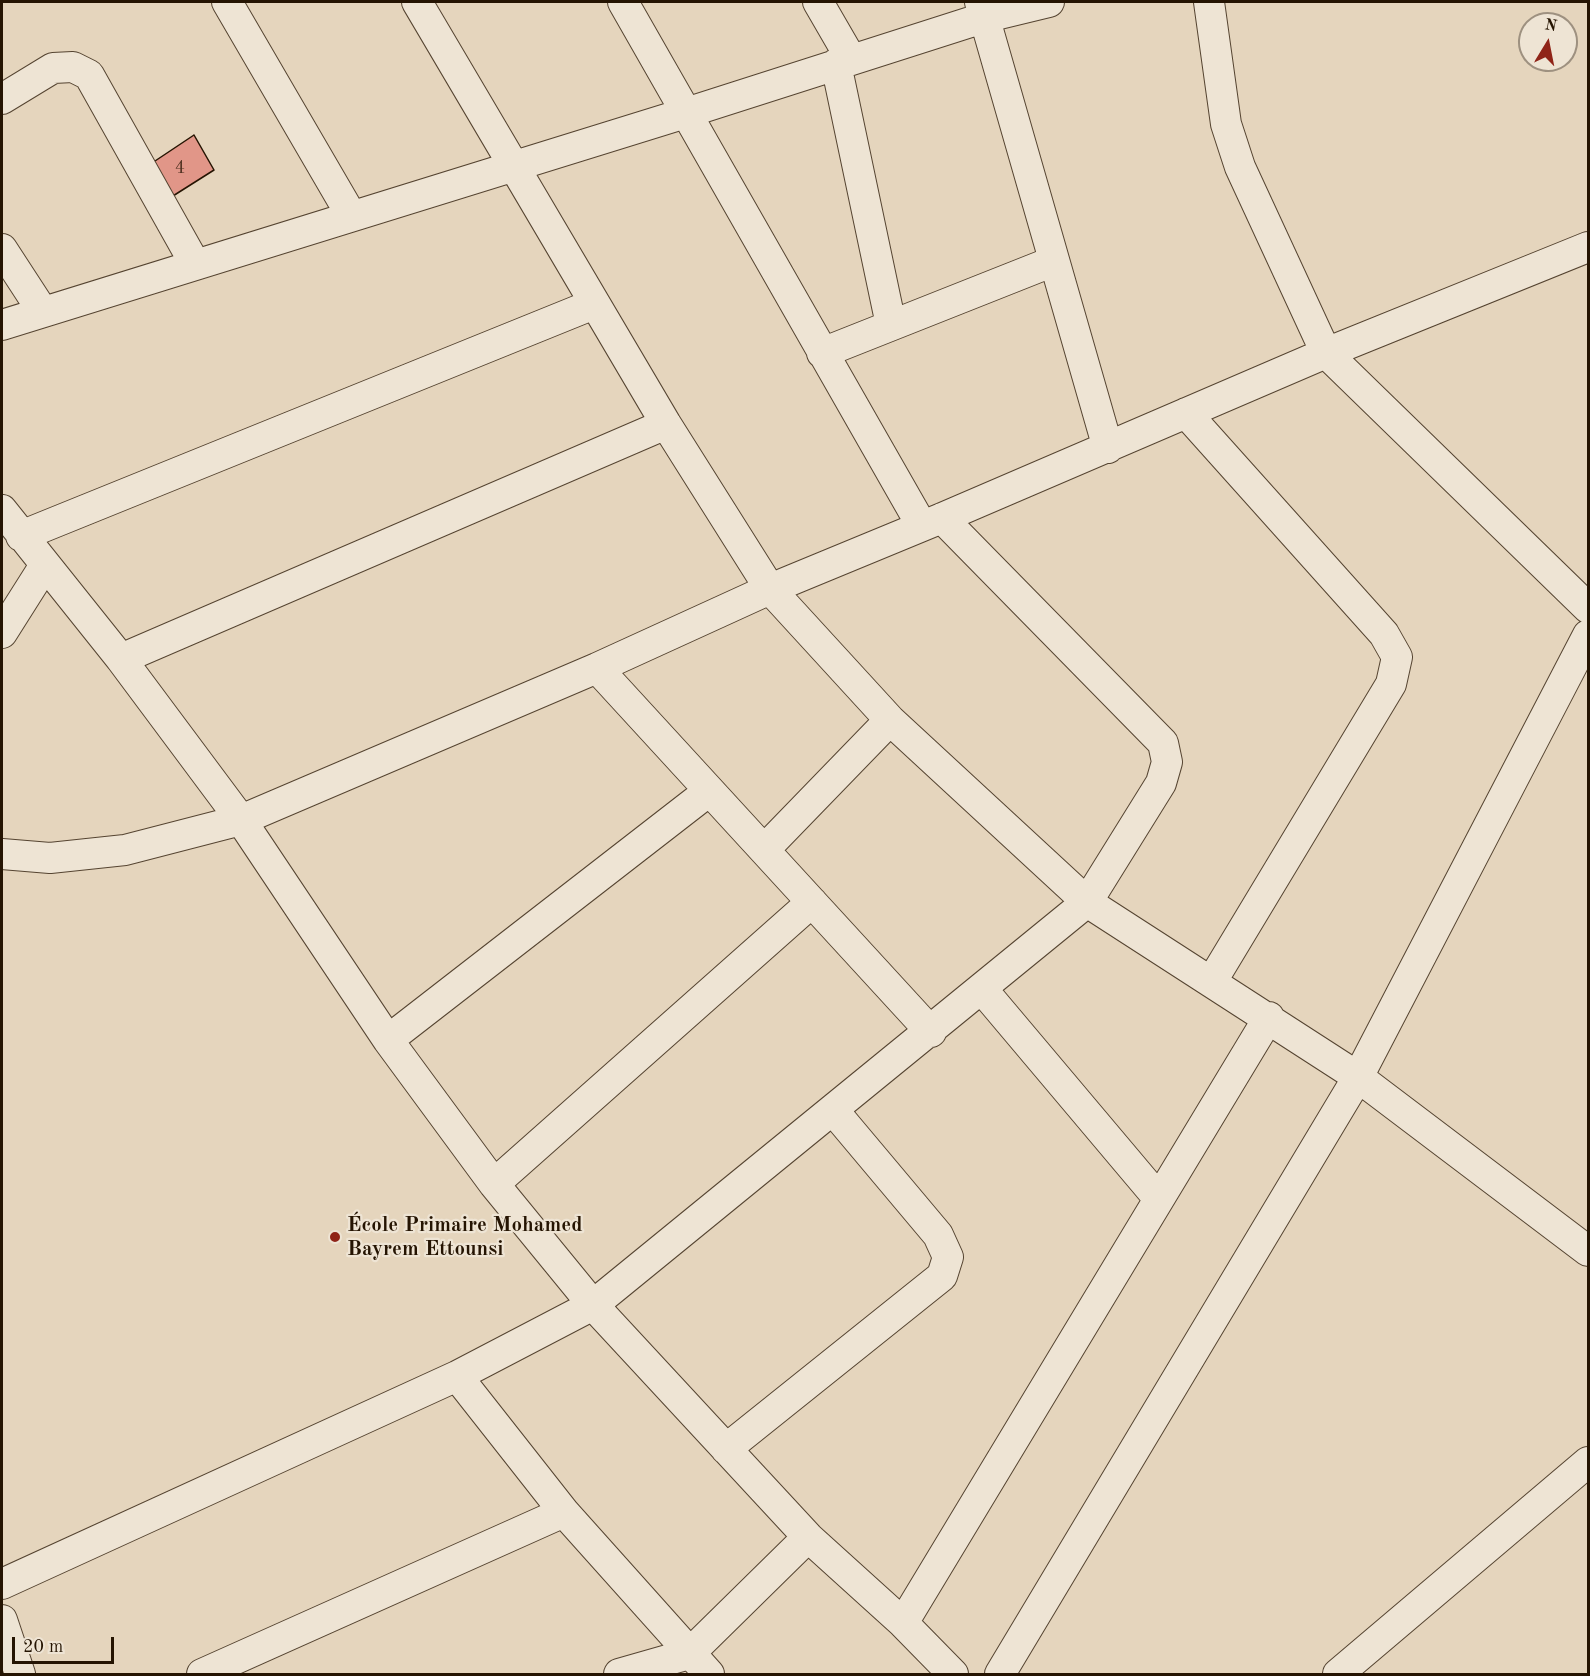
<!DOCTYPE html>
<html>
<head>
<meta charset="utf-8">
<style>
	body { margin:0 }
	#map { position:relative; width:1590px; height:1676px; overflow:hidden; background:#e5d5bd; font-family:"Old Standard TT",serif }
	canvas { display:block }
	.frame { position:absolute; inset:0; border:3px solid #251402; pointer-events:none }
	.north { position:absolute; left:1518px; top:12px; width:60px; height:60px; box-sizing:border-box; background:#eee4d4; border:2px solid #9e9180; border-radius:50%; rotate:10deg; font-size:16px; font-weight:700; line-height:24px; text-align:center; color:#251402 }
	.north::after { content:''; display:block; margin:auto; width:21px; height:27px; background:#8f2418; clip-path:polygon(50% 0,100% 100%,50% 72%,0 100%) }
	.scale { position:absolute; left:12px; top:1637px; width:102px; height:27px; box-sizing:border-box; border:3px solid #251402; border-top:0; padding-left:8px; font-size:18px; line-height:21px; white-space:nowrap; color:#251402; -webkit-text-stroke:4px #eee4d4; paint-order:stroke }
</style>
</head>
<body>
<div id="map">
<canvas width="1590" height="1676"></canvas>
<div class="frame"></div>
<div class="north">N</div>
<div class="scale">20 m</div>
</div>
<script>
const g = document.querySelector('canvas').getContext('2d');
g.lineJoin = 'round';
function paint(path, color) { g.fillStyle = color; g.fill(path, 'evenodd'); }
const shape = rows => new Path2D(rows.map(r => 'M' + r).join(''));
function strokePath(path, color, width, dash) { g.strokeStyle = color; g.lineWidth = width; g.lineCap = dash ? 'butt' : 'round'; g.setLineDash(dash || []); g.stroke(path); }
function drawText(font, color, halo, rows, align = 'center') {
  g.font = font + ' "Old Standard TT",serif'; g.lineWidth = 4.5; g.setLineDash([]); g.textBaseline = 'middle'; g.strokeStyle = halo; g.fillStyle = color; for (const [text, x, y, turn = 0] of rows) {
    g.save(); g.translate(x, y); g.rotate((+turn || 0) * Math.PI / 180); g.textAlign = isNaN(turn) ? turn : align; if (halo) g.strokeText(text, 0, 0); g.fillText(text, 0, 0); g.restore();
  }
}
const building = shape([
	[194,135,214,170,165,201,146,167,194,135]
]);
const street = shape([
	[227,2,351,215],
	[417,2,666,424,770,589,890,720,1087,902,1161,783,1167,762,1163,743,942,518],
	[623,2,922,526],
	[818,2,851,59],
	[980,2,1108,448],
	[1209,2,1226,124,1240,167,1326,353,1588,608],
	[836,64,891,325],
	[2,99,53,68,73,67,89,75,195,264],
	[2,249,43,312],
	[2,325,689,112,983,18,1049,2],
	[822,353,1054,261],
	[1186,413,1384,634,1397,657,1391,684,1212,981],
	[2,510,121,659,241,820,388,1040,494,1184,593,1305,808,1537,903,1623,953,1674],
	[21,536,594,304],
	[2,633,45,565],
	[121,659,666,424],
	[597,668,931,1032],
	[764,850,890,720],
	[2,854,50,858,125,850,241,820,597,668,770,589,942,518,1326,353,1588,247],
	[982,989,1159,1199],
	[388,1040,709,791],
	[494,1184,812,902],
	[457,1376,564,1512,709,1674],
	[726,1449,942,1276,948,1257,938,1235,833,1110],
	[2,1584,457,1376,593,1305,1087,902,1358,1077,1588,1251],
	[2,1620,20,1674],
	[903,1623,1269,1017],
	[202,1674,564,1512],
	[619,1674,689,1654,808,1537],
	[1000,1674,1358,1077,1588,635],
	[1338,1674,1588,1462]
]);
const markers = [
	[335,1237,6,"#8f2418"]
];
const numberNames = [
	["4",180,168]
];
const poiNames = [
	["École Primaire Mohamed",347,1225],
	["Bayrem Ettounsi",347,1249]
];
paint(building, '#e19688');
strokePath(building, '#251402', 1.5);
strokePath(street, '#554431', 32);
strokePath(street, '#eee4d4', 30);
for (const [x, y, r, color] of markers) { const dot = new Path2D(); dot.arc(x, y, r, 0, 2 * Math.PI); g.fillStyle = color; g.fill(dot); strokePath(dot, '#eee4d4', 2); }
drawText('18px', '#543424', null, numberNames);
drawText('bold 21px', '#251402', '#eee4d4', poiNames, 'left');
</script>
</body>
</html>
